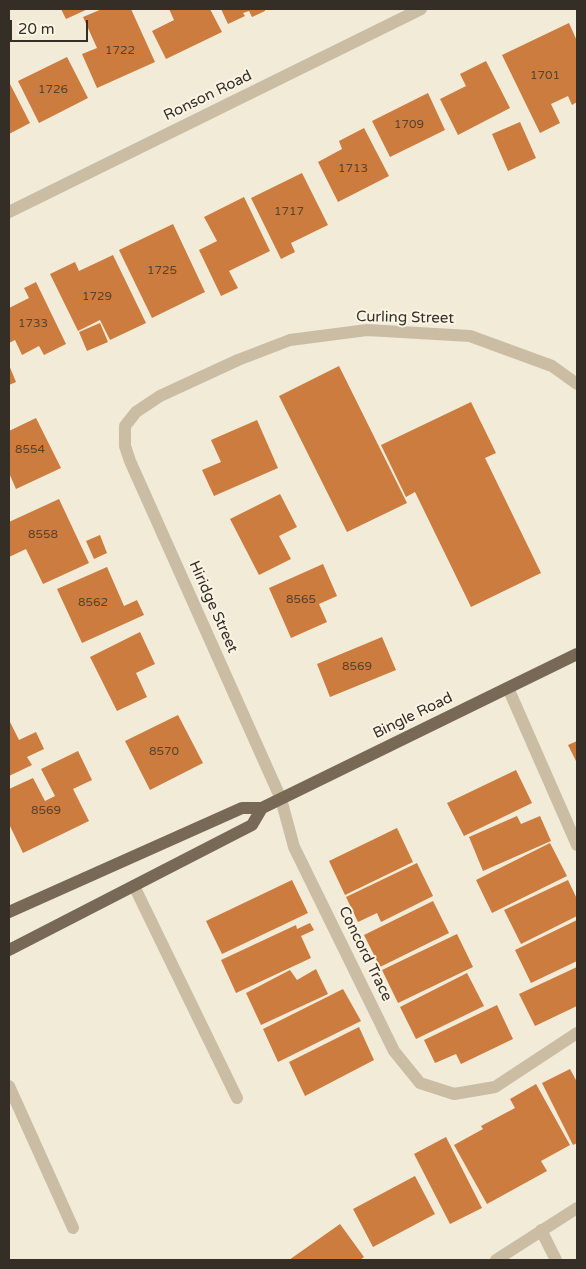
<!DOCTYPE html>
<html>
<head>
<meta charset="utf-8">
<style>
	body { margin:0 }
	#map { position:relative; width:586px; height:1269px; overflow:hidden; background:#f2ebd8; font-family:"Varela Round",sans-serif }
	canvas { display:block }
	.frame { position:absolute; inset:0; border:10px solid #352e26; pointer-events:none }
	.scale { position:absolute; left:10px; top:20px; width:78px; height:22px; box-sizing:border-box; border:2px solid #352e26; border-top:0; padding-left:6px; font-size:15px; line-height:18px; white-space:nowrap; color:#352e26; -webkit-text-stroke:4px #faf4e5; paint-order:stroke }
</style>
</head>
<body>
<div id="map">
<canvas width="586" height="1269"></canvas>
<div class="frame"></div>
<div class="scale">20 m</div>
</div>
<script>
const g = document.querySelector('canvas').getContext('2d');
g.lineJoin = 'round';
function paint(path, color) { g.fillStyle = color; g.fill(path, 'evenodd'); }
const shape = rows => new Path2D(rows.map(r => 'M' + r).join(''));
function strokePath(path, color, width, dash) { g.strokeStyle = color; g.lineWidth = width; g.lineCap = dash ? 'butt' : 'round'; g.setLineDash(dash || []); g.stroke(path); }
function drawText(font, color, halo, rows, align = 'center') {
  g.font = font + ' "Varela Round",sans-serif'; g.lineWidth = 4; g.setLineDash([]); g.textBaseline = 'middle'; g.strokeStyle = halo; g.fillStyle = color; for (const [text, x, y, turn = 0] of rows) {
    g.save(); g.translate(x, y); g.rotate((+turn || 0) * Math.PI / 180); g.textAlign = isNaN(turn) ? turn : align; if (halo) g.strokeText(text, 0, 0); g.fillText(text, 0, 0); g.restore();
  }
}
const building = shape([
	[61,9,88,9,66,19],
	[102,9,131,9,155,62,97,88,82,54,97,48,83,17],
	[169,9,210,9,222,32,166,59,152,31,174,20],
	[221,9,265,9,265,11,252,17,249,11,243,13,245,16,228,24],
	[569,23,577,41,577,102,572,105,568,96,551,104,560,123,540,133,502,55],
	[67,57,88,98,39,123,18,81],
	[486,61,510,108,458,135,440,99,466,86,460,74],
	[9,82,30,123,9,134],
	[428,93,445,130,390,157,372,121],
	[520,122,536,158,508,171,492,134],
	[364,128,389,176,338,202,318,162,342,149,339,141],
	[302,173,328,225,291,243,295,252,281,259,251,198],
	[244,197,270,251,229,271,238,288,221,296,199,250,217,241,204,217],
	[173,224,205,292,152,318,119,250],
	[113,255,146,323,110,340,100,320,78,331,50,274,75,262,79,271],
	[36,282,66,344,44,355,39,346,22,355,15,340,9,343,9,308,29,298,24,288],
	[100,323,108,342,87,351,79,332],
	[9,365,16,382,9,385],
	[339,366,407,503,347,532,279,396],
	[471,402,496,453,485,458,541,573,471,607,415,492,406,497,381,445],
	[36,418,61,468,16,489,9,473,9,431],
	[257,420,278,468,214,496,202,470,221,462,211,440],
	[280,494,297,527,279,536,291,559,259,575,230,519],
	[59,499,89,563,43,584,26,549,9,557,9,522],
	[100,535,107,553,94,559,86,541],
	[323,564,337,596,319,604,327,622,291,638,269,588],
	[107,567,124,606,137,600,144,615,82,643,57,589],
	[140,632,155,664,136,673,147,697,117,711,90,657],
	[382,637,396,670,330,697,317,664],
	[178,715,203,763,150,790,125,741],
	[9,720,19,740,36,732,44,749,27,757,32,765,9,776],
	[577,741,577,763,568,745],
	[78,751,92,780,73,789,89,821,23,853,9,824,9,789,33,778,45,801,55,796,41,769],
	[516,770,532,803,464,836,447,803],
	[517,816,521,824,540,816,551,841,483,871,469,837],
	[397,828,413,862,345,895,329,861],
	[550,843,567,876,492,913,476,880],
	[417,863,433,896,381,922,377,913,358,922,346,897],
	[292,880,308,913,222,954,206,921],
	[568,880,577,899,577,916,521,944,504,910],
	[433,901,449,933,380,967,364,935],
	[577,920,577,961,531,983,515,950],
	[310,923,314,930,301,936,311,958,236,993,221,960,296,925,297,929],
	[457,934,473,967,398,1003,382,970],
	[577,967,577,1006,535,1026,519,994],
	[316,969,328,994,261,1025,246,993,290,970,297,980],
	[467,973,484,1006,416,1039,400,1007],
	[343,989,361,1021,278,1062,263,1029],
	[497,1005,513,1039,461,1064,456,1054,435,1063,424,1040],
	[359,1027,374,1060,305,1096,289,1062],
	[570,1069,577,1082,577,1143,573,1145,542,1083],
	[536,1084,570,1145,541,1161,547,1171,487,1204,454,1145,483,1129,481,1126,515,1108,510,1099],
	[446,1137,482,1208,450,1224,414,1154],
	[415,1176,435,1214,373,1247,353,1209],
	[340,1224,364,1257,360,1260,289,1260]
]);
const minor = shape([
	[9,212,421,9],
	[577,384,552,366,470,336,367,330,290,340,238,360,160,396,136,412,125,426,125,446,130,461,281,799,294,847,394,1051,420,1083,454,1094,495,1087,577,1033],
	[508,688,577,845],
	[134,886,237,1098],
	[9,1086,73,1228],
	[541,1230,556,1260],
	[496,1260,577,1208]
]);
const major = shape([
	[9,912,242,808,262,808,577,654],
	[9,950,252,825,262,808]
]);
const numberNames = [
	["1722",120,51],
	["1701",545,76],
	["1726",53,90],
	["1709",409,125],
	["1713",353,169],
	["1717",289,212],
	["1725",162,271],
	["1729",97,297],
	["1733",33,324],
	["8554",30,450],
	["8558",43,535],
	["8565",301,600],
	["8562",93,603],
	["8569",357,667],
	["8570",164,752],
	["8569",46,811]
];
const streetNames = [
	["Ronson Road",208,96,-26],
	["Curling Street",405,318,1],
	["Hiridge Street",213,607,66],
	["Bingle Road",413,716,-26],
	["Concord Trace",365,954,64]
];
paint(building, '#cb7c3e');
strokePath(minor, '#cabda4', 12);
strokePath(major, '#786856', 12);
drawText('12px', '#5a422c', null, numberNames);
drawText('15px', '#352e26', '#faf4e5', streetNames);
</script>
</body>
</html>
